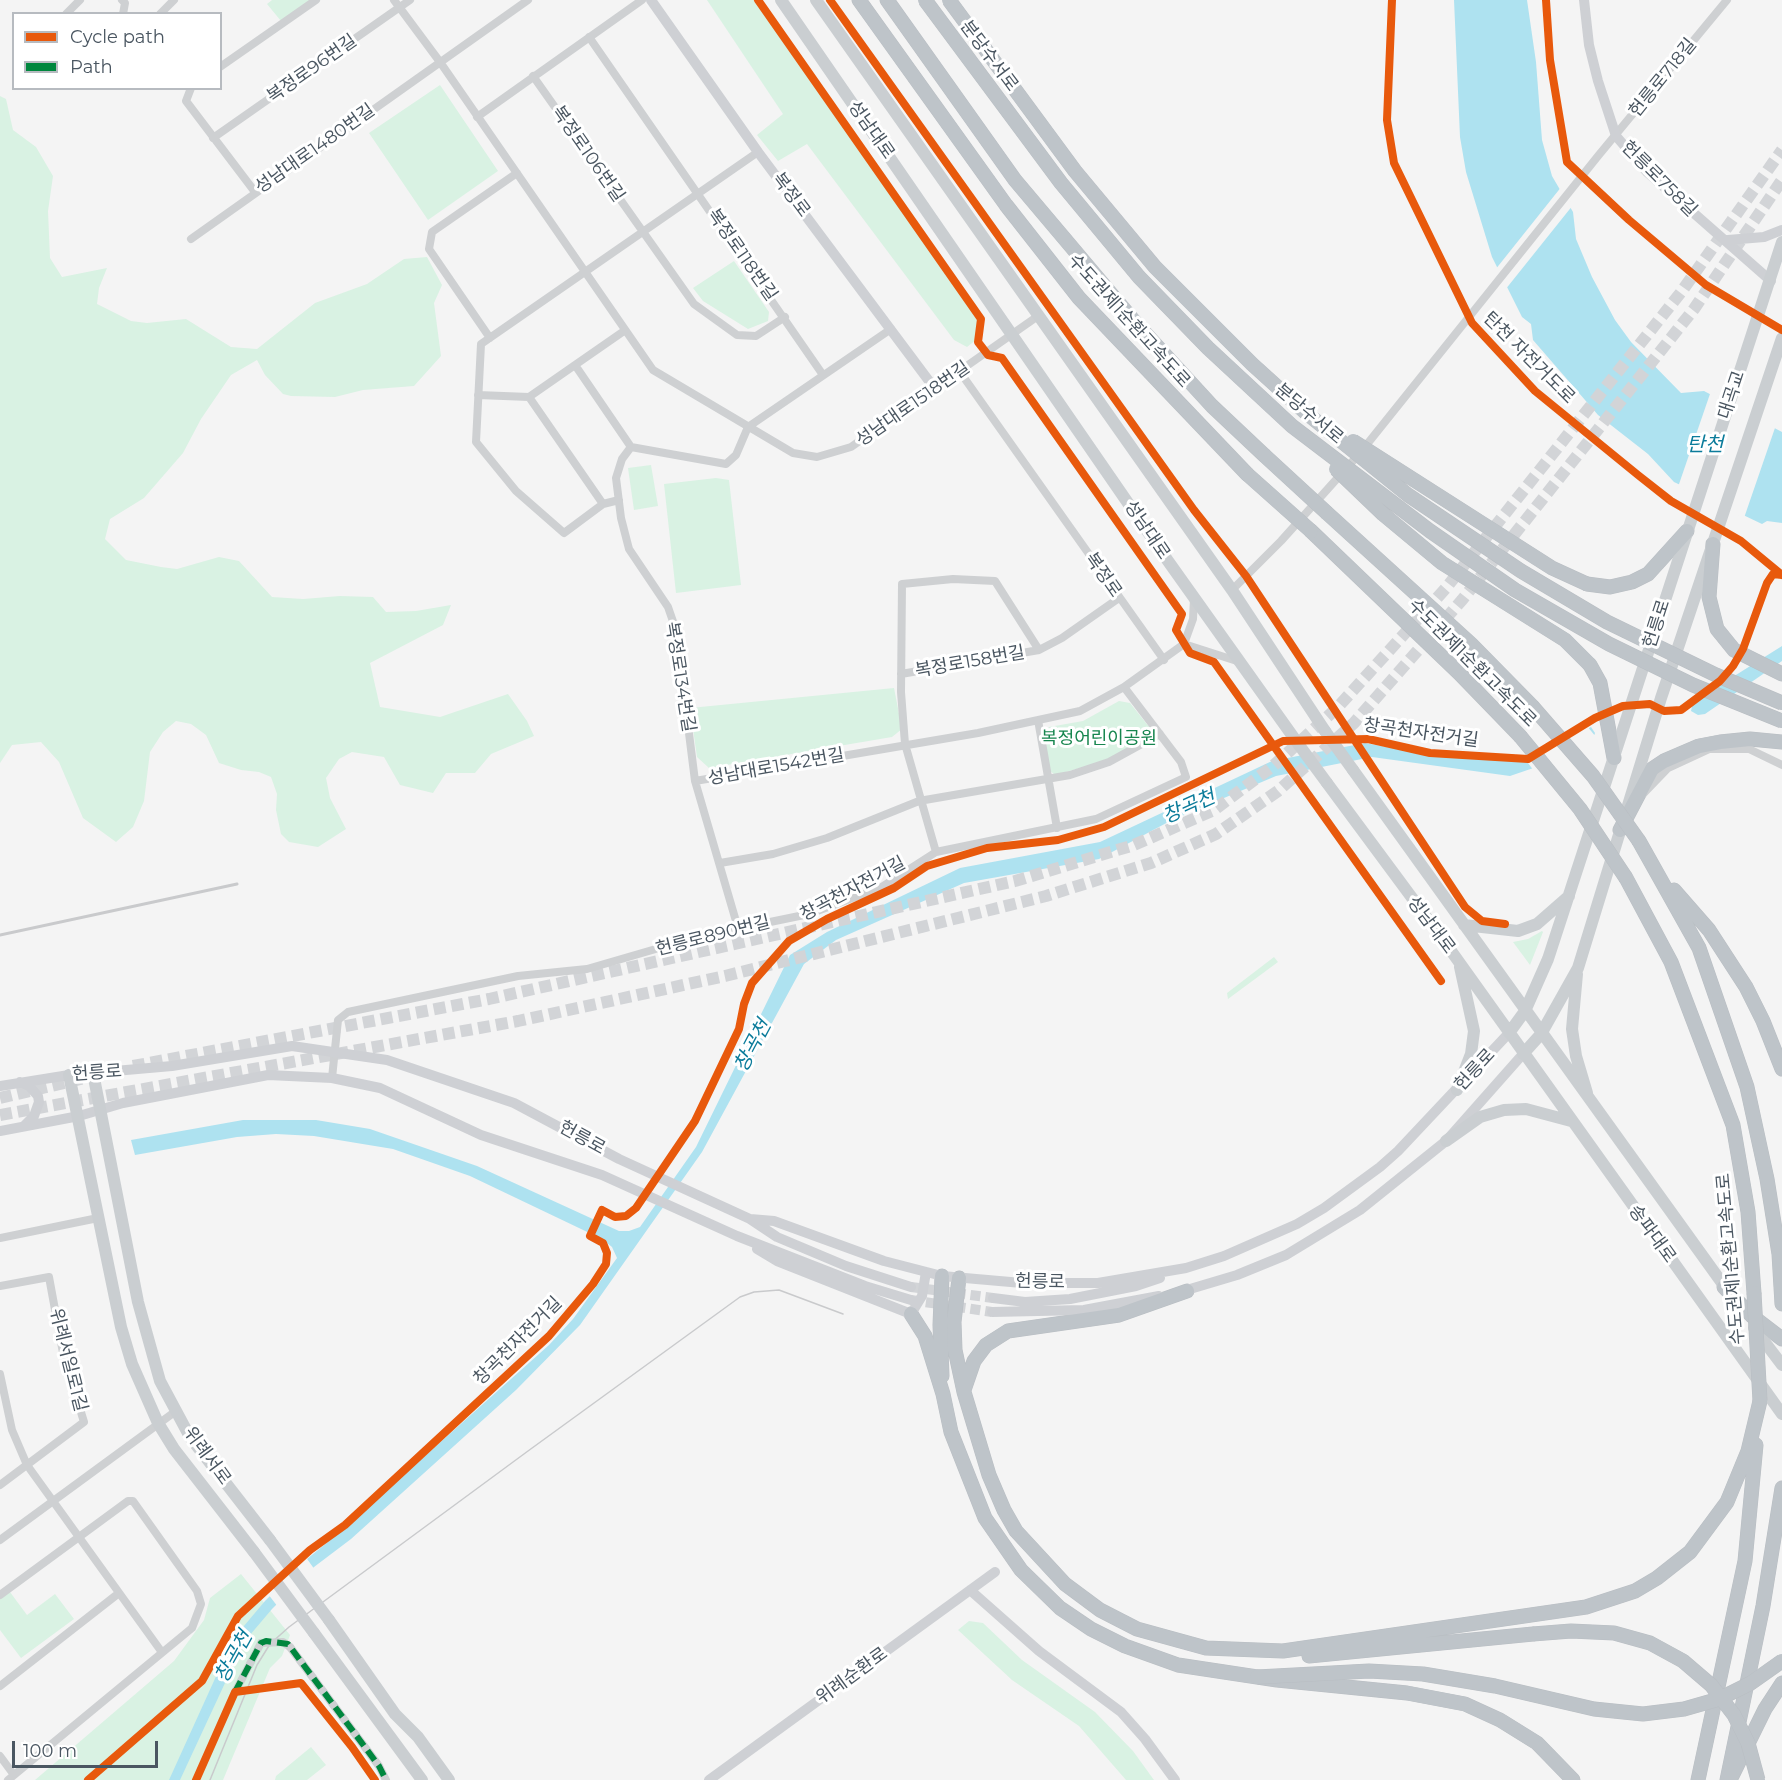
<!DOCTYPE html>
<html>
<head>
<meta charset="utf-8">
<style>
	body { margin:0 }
	#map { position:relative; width:1782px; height:1780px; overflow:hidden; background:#f4f4f4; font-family:Montserrat,sans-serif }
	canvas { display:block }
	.legend { position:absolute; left:12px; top:12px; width:210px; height:78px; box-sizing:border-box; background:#fff; border:2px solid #b7bbc0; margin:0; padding:8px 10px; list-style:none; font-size:18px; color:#4a5661 }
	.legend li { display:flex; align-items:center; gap:12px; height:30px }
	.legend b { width:30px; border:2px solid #b7bbc0 }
	.scale { position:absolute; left:12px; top:1741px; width:146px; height:27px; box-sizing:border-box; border:3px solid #4a5661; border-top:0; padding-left:8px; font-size:18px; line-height:21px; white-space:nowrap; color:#4a5661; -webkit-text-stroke:4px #fff; paint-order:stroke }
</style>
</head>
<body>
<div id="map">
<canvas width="1782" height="1780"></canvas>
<ul class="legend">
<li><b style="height:8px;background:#e8590c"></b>Cycle path</li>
<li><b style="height:8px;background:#00873e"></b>Path</li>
</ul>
<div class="scale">100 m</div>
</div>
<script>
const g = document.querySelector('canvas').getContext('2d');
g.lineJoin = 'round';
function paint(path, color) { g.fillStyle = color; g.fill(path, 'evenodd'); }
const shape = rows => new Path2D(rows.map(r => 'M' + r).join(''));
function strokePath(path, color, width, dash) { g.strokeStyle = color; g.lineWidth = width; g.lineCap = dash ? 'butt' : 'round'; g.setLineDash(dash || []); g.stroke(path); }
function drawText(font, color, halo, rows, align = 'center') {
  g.font = font + ' Montserrat,"Noto Sans KR",sans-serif'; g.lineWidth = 6; g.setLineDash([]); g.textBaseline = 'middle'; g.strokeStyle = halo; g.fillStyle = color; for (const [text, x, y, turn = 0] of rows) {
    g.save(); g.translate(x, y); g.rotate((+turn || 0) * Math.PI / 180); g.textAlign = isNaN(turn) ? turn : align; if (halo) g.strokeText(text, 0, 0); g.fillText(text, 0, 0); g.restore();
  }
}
const green = shape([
	[272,0,311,0,281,21,267,4],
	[707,0,757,0,979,319,981,336,967,347,954,340,807,144,778,161,757,135,783,114],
	[440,85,498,171,428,220,369,133],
	[0,96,6,99,13,130,36,147,53,176,48,211,50,258,62,277,107,268,99,288,97,304,131,321,147,323,186,319,231,347,257,349,315,303,367,284,404,259,427,257,442,285,434,303,441,356,414,386,363,390,335,397,291,396,283,394,265,375,257,360,231,375,201,419,183,453,144,498,110,519,105,539,126,560,161,567,177,569,219,557,239,561,272,597,303,599,340,596,373,597,386,612,416,611,451,605,443,625,370,663,380,707,440,717,508,694,527,721,534,736,491,754,475,773,446,773,433,793,400,785,384,757,352,752,339,759,326,778,330,798,346,829,318,847,289,842,281,834,276,810,277,794,271,777,259,772,241,770,219,763,206,735,191,724,176,721,163,732,150,752,144,801,133,827,116,842,83,818,59,762,41,742,12,745,0,763],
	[734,261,769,312,768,321,748,329,703,301,693,288],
	[651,465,658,506,634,510,628,468],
	[716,478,729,480,741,585,676,593,664,484],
	[894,688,902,729,892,737,709,768,697,757,690,708],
	[1119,701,1130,703,1150,728,1148,737,1109,760,1055,775,1047,768,1044,738,1049,727,1083,721],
	[1542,931,1543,932,1530,965,1513,942,1528,939],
	[1274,957,1278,962,1228,999,1227,993],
	[241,1574,290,1635,282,1656,270,1668,223,1780,35,1780,174,1661,204,1620,210,1598],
	[10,1592,27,1615,55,1594,74,1619,21,1658,0,1630,0,1599],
	[969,1621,983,1623,1022,1660,1095,1712,1133,1751,1154,1780,1126,1780,1079,1726,1012,1680,958,1630],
	[311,1747,326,1765,307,1780,275,1780,276,1776]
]);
const water = shape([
	[1454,0,1527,0,1536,62,1542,140,1552,176,1573,212,1576,239,1592,277,1615,320,1631,342,1681,393,1704,391,1782,432,1782,523,1767,521,1762,524,1674,482,1648,454,1598,415,1533,340,1531,324,1522,317,1492,257,1466,172,1460,137],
	[1782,646,1782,661,1705,714,1698,715,1691,711,1693,702],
	[1591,727,1595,733,1589,749,1510,776,1372,757,1276,776,1172,820,1099,859,964,883,836,940,804,964,702,1152,580,1325,516,1390,351,1539,314,1567,272,1609,244,1642,180,1780,169,1780,233,1639,265,1601,307,1559,340,1532,549,1345,573,1319,617,1258,612,1247,602,1239,470,1176,393,1149,314,1136,276,1134,237,1137,135,1155,131,1140,243,1120,316,1120,370,1129,477,1166,619,1231,629,1231,640,1227,696,1147,790,955,827,932,960,868,1100,842,1272,761,1365,743,1442,757,1525,762]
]);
const pier = shape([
	[1562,186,1573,205,1505,290,1495,270],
	[1711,391,1776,425,1744,518,1678,487],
	[1587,726,1596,737,1590,752,1534,771,1525,759],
	[305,1556,315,1570,278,1607,268,1594]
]);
const secondaryTunnel = shape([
	[911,1287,993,1298],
	[911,1300,992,1312]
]);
const primaryTunnel = shape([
	[133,1066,489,999,1015,881,1134,845,1214,810,1273,766,1337,708,1446,588,1682,291,1782,150],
	[0,1098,93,1076],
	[0,1115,518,1021,725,976,1046,896,1151,863,1216,834,1278,791,1354,723,1462,600,1694,309,1782,180]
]);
const street = shape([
	[122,0,125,3,123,14],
	[394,0,440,62,653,370,793,453,817,457,851,447,1038,316],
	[66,14,80,0],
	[160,14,174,0],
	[589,37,823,375],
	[220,67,316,0],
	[533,76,694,304,737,335,756,336,785,317],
	[191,88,186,101,255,192],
	[477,117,642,0],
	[213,138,410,0],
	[191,239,528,0],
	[624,331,575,365,631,447],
	[490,338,429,249,432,232,517,173],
	[960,372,1164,660],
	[478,395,529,397,603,504],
	[529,397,575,365],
	[619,500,603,504,564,533,516,491,476,442,481,344,758,152],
	[1232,590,1281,541,1360,453,1598,156,1727,0],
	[1184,644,1240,662],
	[901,674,1039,650,1062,638,1119,598],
	[1038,720,1057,828],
	[695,781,978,733,1080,711,1124,687,1184,644,1193,619,1194,598],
	[1643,794,1668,768,1709,749,1749,749,1782,765],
	[936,852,905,744,901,692,902,584,953,579,995,581,1039,650],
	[720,863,773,854,827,838,919,801,1070,775,1109,762,1160,734],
	[738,928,695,781,676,630,668,607,629,549,621,518,616,478,622,459,631,447,726,464,736,455,748,427,891,329],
	[332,1078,338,1020,348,1012,518,976,587,969,697,937,809,914,880,888,936,852,1096,819,1186,777,1181,762,1124,687],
	[0,1238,98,1218],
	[0,1286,49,1277,63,1353,84,1422,0,1485],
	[0,1374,12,1430,27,1465,161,1651],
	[0,1540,176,1411],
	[0,1595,128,1501,133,1501,197,1591,201,1604,192,1628,8,1780],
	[290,1647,379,1766,386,1780],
	[0,1686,119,1593],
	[235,1692,261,1643],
	[0,1756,14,1775]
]);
const secondary = shape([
	[651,0,758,152,935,389],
	[1584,0,1589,45,1598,81,1616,136,1647,172,1771,281],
	[1728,240,1764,237,1782,230],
	[20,1082,29,1086,38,1096,39,1102,34,1116,24,1126],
	[0,1086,69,1075,172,1066,292,1046,387,1060,514,1103,619,1159,750,1219,774,1221,884,1261,942,1276,1022,1283,1098,1283,1186,1268,1224,1256,1297,1224,1324,1208,1380,1167,1398,1151,1509,1033],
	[0,1131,79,1116,123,1103,268,1075,332,1078,380,1088,481,1135,602,1175,737,1236,865,1286,911,1300],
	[750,1219,777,1237,846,1266,911,1287],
	[757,1249,777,1261,911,1314,922,1296,926,1272],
	[1180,1292,1237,1275,1286,1255,1360,1210,1446,1141,1523,1054],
	[993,1298,1025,1302,1070,1299,1136,1286,1160,1278],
	[992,1312,1084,1310,1159,1296],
	[970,1590,1039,1651,1121,1712,1145,1739,1175,1780],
	[709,1780,995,1572]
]);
const primary = shape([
	[781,0,1168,561,1299,745],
	[816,0,1232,590,1325,731],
	[1353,770,1730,1294],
	[1327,783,1444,941,1782,1414],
	[1464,925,1518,931,1537,924,1569,896],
	[1577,974,1572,1029,1576,1056,1587,1093],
	[1509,1033,1525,1011,1548,959,1782,242],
	[1523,1054,1541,1034,1578,968,1661,698,1782,338],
	[93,1073,138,1302,160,1381,190,1437,270,1540],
	[69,1075,121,1327,132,1364,158,1423,174,1449,254,1552],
	[1457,1090,1471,1054,1474,1031,1460,967],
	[1446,1141,1480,1117,1504,1110,1526,1109,1571,1121],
	[1754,1328,1782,1365],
	[329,1620,395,1714,418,1737,449,1780],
	[314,1633,422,1780]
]);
const highway = shape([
	[859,0,1006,205,1079,298,1247,474],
	[887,0,1015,180,1134,321,1212,406,1264,455],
	[1327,513,1471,644,1532,706],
	[1311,531,1459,673,1520,736],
	[1713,544,1709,597,1717,629,1734,650,1782,674],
	[1587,584,1610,587,1632,582,1648,574,1687,531],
	[1590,665,1600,683,1614,758],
	[1620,830,1652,769,1664,761,1699,746,1720,742,1750,739,1782,742],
	[1639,841,1699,948,1747,1087,1767,1179,1779,1254,1782,1304],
	[1626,878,1671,962,1733,1125,1748,1212,1754,1293],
	[1674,890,1709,930,1746,987,1763,1021,1782,1069],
	[942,1276,940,1325,942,1376],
	[959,1278,954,1322,955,1350,964,1392,989,1475,1004,1510,1016,1531,1065,1584,1100,1610,1137,1629,1206,1648,1283,1651,1586,1607,1635,1591,1657,1578,1690,1552,1727,1502,1748,1451,1760,1401],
	[1724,1287,1752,1316,1782,1339],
	[911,1314,925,1336,943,1394,951,1432,985,1518,1021,1570,1060,1608,1091,1629,1125,1646,1178,1665,1277,1680,1407,1693,1465,1704,1500,1720,1537,1743,1573,1780],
	[964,1390,974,1361,986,1345,1008,1331,1119,1315,1187,1291],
	[1309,1656,1533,1634],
	[1732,1776,1765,1709,1782,1683],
	[1698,1780,1745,1561,1756,1445],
	[1727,1780,1763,1606,1782,1488]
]);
const tram = shape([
	[210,1780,257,1665,270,1644,289,1627,528,1451,740,1297,754,1292,779,1290,843,1314]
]);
const rail = shape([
	[0,935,237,884]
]);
const streetBridge = shape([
	[261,1643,283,1642,290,1647]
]);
const primaryBridge = shape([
	[1325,731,1353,770],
	[1299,745,1327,783],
	[270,1540,329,1620],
	[254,1552,314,1633]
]);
const highwayBridge = shape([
	[925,0,1061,183,1139,277,1208,348,1292,426,1430,531,1515,590,1609,644,1693,685,1782,721],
	[949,0,1075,171,1155,267,1252,364,1305,412,1408,495,1521,571,1607,622,1716,675,1782,703],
	[1353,441,1552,568,1587,584],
	[1264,455,1327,513],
	[1336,469,1383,514,1442,563,1565,640,1590,665],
	[1247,474,1311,531],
	[1532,706,1593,776,1639,841],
	[1520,736,1580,809,1626,878],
	[1754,1293,1760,1401],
	[1533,1634,1571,1631,1614,1633,1650,1643,1683,1661,1711,1685,1734,1715,1748,1743,1758,1780],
	[1257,1677,1369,1671,1423,1674,1495,1686,1594,1709,1643,1714,1684,1709,1719,1699,1751,1683,1782,1661]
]);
const quiet = shape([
	[235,1692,261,1643,266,1641,288,1644,379,1766,386,1780]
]);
const cycleway = shape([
	[758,0,981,319,978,342,988,355,1002,358,1182,614,1176,630,1190,653,1214,662,1441,981],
	[830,0,1194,510,1246,576,1465,907,1482,921,1505,924],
	[1392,0,1387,120,1394,163,1472,323,1535,391,1638,475,1671,501,1741,541,1782,575],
	[1546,0,1550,60,1567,162,1629,220,1706,285,1782,330],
	[88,1780,202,1681,238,1616,310,1550,345,1525,549,1336,593,1284,606,1264,607,1253,603,1243,590,1236,602,1210,615,1217,626,1216,636,1208,695,1121,739,1029,744,1004,752,983,789,941,827,919,894,888,927,866,987,848,1058,840,1104,827,1283,741,1368,739,1430,753,1528,759,1595,718,1623,706,1650,704,1664,711,1681,710,1720,681,1733,666,1743,649,1767,583,1773,574,1782,575],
	[196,1780,235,1692,301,1683,352,1747,375,1780]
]);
const streetNames = [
	["분당수서로",989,56,53],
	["복정로96번길",312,69,-35],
	["헌릉로718길",1663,78,-51],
	["성남대로",871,130,55],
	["성남대로1480번길",315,149,-35],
	["복정로106번길",588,154,55],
	["헌릉로758길",1659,179,45],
	["복정로",791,195,53],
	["복정로118번길",742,255,55],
	["수도권제1순환고속도로",1129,321,48],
	["탄천 자전거도로",1529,358,45],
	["대곡교",1732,395,-72],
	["성남대로1518번길",913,404,-35],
	["분당수서로",1309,414,40],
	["성남대로",1147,530,56],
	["복정로",1103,575,55],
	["헌릉로",1657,624,-72],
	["복정로158번길",970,662,-10],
	["수도권제1순환고속도로",1472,663,45],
	["복정로134번길",680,677,81],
	["창곡천자전거길",1421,733,8],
	["성남대로1542번길",776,767,-10],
	["창곡천자전거길",853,889,-28],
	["성남대로",1431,925,53],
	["헌릉로890번길",713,936,-14],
	["헌릉로",1475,1070,-47],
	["헌릉로",97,1073,-4],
	["헌릉로",582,1138,29],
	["송파대로",1652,1234,54],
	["수도권제1순환고속도로",1731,1259,-95],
	["헌릉로",1040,1282,1],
	["창곡천자전거길",518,1341,-45],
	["위례서일로1길",68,1360,76],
	["위례서로",207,1456,54],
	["위례순환로",852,1676,-36]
];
const parkNames = [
	["복정어린이공원",1099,739]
];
const waterNames = [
	["탄천",1705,445],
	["창곡천",1189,807,-24],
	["창곡천",753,1046,-62],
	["창곡천",234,1657,-61]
];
paint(green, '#d9f2e3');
paint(water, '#aee2f0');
paint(pier, '#f4f4f4');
strokePath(secondaryTunnel, '#d2d4d7', 10, [10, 5]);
strokePath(primaryTunnel, '#d2d4d7', 12, [12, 6]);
strokePath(highway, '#b9bec3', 15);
strokePath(street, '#ced0d2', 8);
strokePath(secondary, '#ced0d4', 10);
strokePath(primary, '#caced1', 12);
strokePath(highway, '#bec4c9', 14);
strokePath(tram, '#c9cacc', 1.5);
strokePath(rail, '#c9cacc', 3);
strokePath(highwayBridge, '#b9bec3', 15, []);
strokePath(streetBridge, '#ced0d2', 8);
strokePath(primaryBridge, '#caced1', 12);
strokePath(highwayBridge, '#bec4c9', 14);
strokePath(quiet, '#00873e', 6, [12, 6]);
strokePath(cycleway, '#e8590c', 8);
drawText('18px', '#4a5661', '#fff', streetNames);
drawText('18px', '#17864f', '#fff', parkNames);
drawText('italic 20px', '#0c7c9b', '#fff', waterNames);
</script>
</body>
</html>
